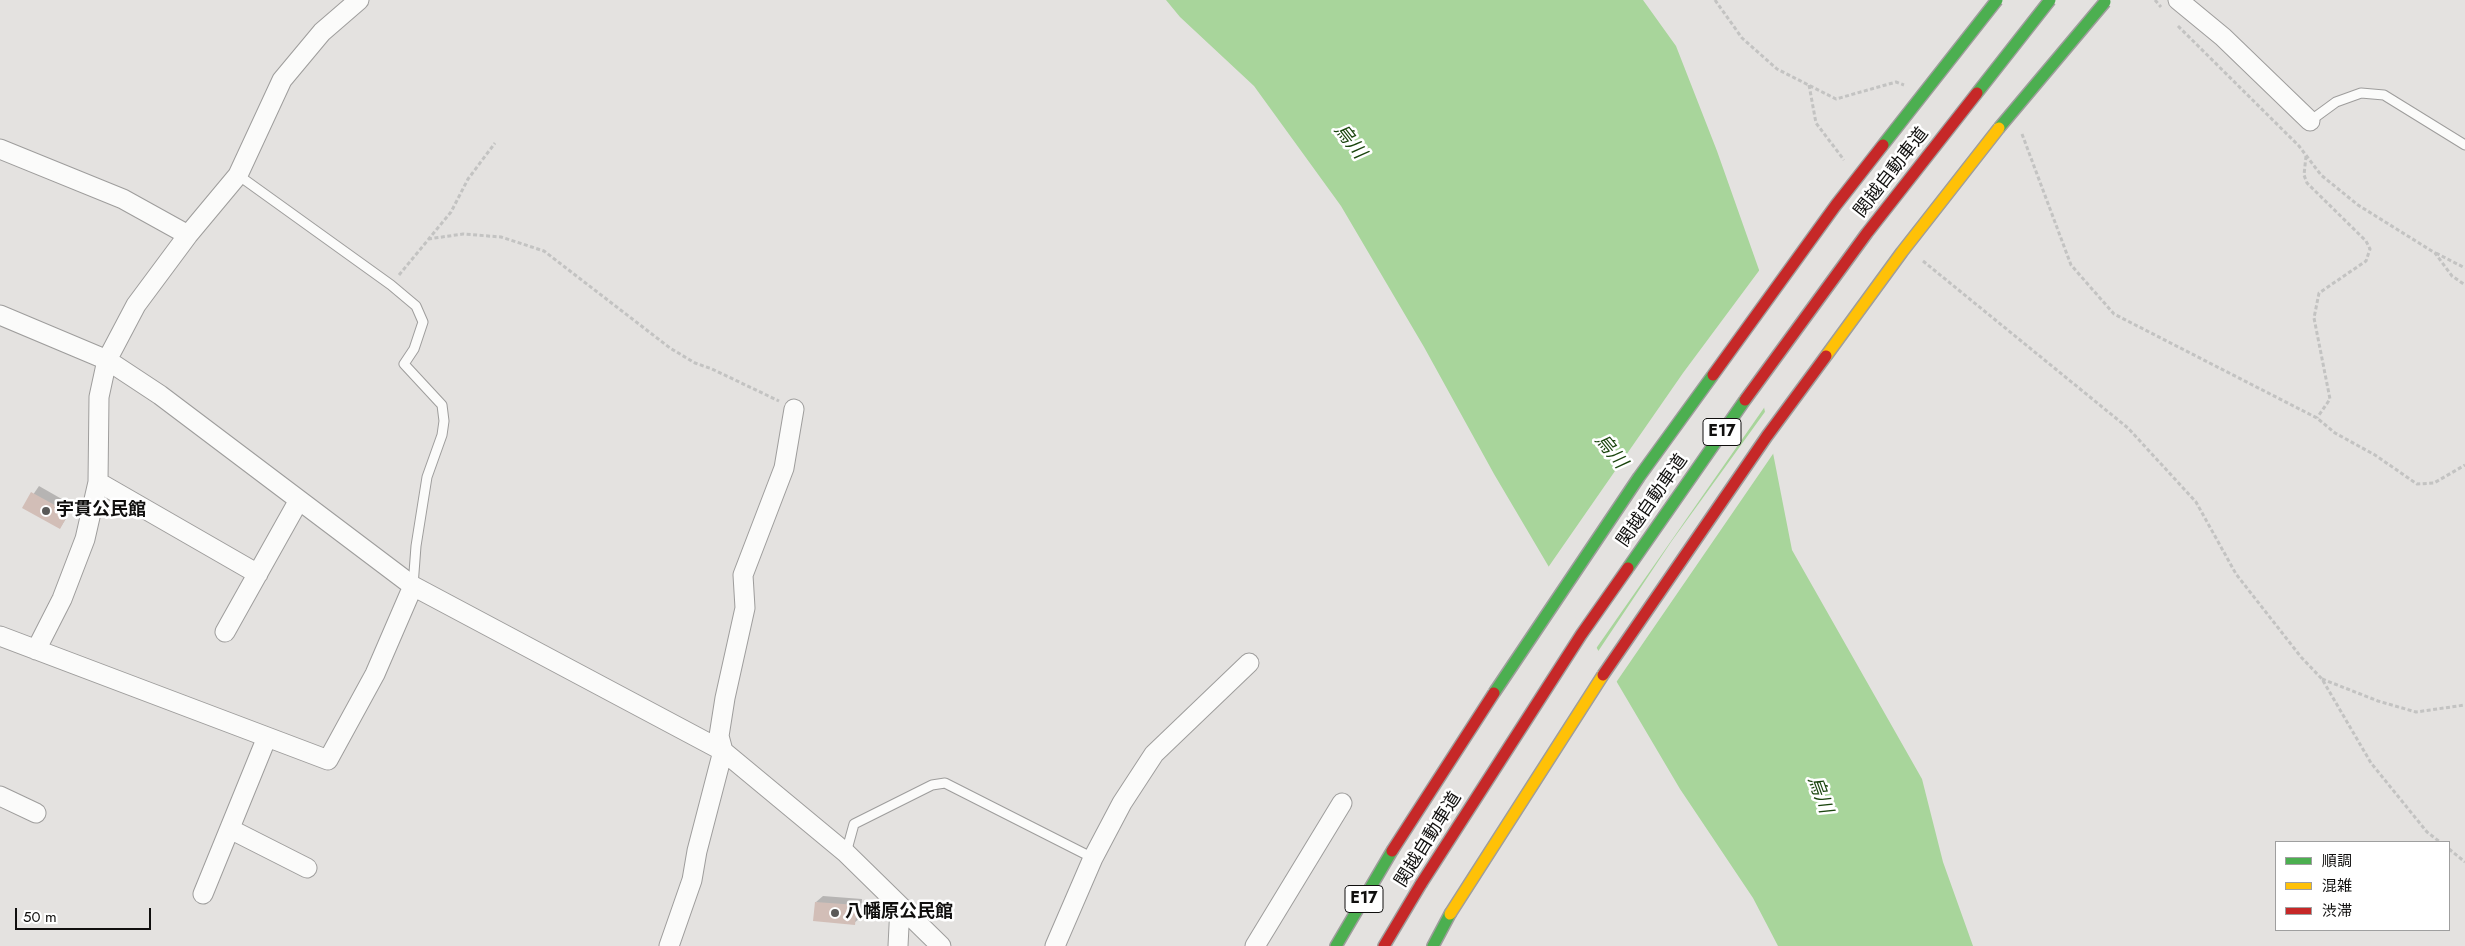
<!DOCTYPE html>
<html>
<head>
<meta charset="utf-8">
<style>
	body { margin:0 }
	#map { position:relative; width:2465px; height:946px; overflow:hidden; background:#e4e2e0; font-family:Jost,"Noto Sans JP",sans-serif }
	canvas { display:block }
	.legend { position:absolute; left:2275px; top:841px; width:175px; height:90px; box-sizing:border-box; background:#fff; border:1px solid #9f9f9f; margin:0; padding:6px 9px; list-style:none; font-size:15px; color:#100f0e }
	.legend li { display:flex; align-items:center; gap:10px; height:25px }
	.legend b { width:25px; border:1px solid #9f9f9f }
	.scale { position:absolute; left:15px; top:908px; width:136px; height:22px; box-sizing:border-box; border:2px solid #100f0e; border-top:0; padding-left:6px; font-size:15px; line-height:18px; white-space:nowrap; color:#100f0e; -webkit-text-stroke:4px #fff; paint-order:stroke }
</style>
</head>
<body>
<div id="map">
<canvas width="2465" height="946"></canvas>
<ul class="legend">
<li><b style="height:6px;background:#4caf50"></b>順調</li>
<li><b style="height:6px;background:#ffc107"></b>混雑</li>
<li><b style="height:6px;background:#c62828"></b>渋滞</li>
</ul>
<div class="scale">50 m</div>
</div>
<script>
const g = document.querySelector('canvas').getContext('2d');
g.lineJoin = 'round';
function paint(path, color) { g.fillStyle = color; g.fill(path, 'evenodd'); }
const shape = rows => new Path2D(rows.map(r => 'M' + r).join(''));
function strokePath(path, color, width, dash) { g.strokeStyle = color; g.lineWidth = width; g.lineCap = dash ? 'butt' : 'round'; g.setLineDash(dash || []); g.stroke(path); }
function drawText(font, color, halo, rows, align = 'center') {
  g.font = font + ' Jost,"Noto Sans JP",sans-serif'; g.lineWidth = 5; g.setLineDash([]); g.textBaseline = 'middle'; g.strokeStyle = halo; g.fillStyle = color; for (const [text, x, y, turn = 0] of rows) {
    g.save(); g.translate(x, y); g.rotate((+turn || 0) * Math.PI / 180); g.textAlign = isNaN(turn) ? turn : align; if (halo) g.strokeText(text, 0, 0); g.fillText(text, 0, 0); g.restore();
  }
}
const water = shape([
	[1166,0,1643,0,1676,46,1717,151,1764,284,1764,407,1792,550,1922,779,1943,862,1973,946,1778,946,1753,898,1680,789,1494,474,1424,347,1341,206,1254,86,1180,17]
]);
const pier = shape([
	[1761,268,1766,284,1766,405,1595,650,1547,569,1683,373],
	[1767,409,1775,451,1615,684,1597,653,1671,542]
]);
const shadow = shape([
	[39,486,74,506,60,528,24,508],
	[823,896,862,899,861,917,854,923,816,902]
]);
const building = shape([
	[31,492,69,513,60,529,22,508],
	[815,902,857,905,855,925,813,921]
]);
const path = shape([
	[1715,0,1742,38,1777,69,1836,99,1896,82,1904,85],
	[2155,0,2161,7],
	[2178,26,2299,146,2321,175,2358,205,2435,253,2452,276,2465,285],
	[1809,85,1816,123,1844,160],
	[2022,134,2071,265,2114,314,2317,418,2335,433,2375,455,2417,484,2434,483,2465,465],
	[2306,156,2304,175,2307,183,2366,241,2370,249,2366,261,2319,293,2314,318,2330,399,2317,418],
	[428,239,463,234,501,237,544,251,670,348,695,363,712,369,779,401],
	[2436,253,2465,268],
	[1923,261,2128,428,2196,502,2236,574,2301,657,2322,679,2371,763,2427,832,2440,842],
	[399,275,451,212,468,179,495,143],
	[2322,679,2378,701,2416,712,2465,705],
	[2449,849,2465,862]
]);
const lane = shape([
	[2310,121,2336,102,2361,93,2384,95,2465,145],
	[238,175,391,285,416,306,423,322,414,349,404,364,442,405,444,421,442,435,427,477,416,546,413,586],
	[846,853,854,824,932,785,945,783,1093,858]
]);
const street = shape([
	[2178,0,2223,37,2310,121],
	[0,149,123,199,188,235],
	[0,315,107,360,160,395,413,586,723,751,846,853,941,946],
	[98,482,258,574],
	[225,632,299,500],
	[0,636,328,760,375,674,413,586],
	[36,650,62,599,85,539,98,482,99,397,107,360,136,305,188,235,238,175,282,80,322,32,359,0],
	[0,796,36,813],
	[230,829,307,868],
	[203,894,267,737],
	[669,946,692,880,697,851,723,751,719,736,725,698,745,608,743,575,784,468,794,409],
	[898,946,900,906],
	[1055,946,1093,858,1122,803,1154,754,1249,663],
	[1255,946,1342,803]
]);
const fast = shape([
	[1336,946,1392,851],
	[1433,946,1450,914]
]);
const jam = shape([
	[1384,946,1421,884]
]);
const fastBridge = shape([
	[1977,93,2050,0],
	[1999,128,2105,2],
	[1883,145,1997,0],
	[1628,568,1745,400],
	[1494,693,1639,477,1713,375]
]);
const slowBridge = shape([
	[1826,356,1902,252,1999,128],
	[1450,914,1603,675]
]);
const jamBridge = shape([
	[1713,375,1836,205,1883,145],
	[1745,400,1867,233,1977,93],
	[1603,675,1767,436,1826,356],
	[1392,851,1494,693],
	[1421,884,1581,635,1628,568]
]);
const markers = [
	[46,511,5,"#5a5958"],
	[835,913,5,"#5a5958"]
];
const shields = [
	[1722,432,38],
	[1364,899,38]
];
const shieldNames = [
	["E17",1722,432],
	["E17",1364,899]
];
const streetNames = [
	["関越自動車道",1892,173,-52],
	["関越自動車道",1653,501,-55],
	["関越自動車道",1429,840,-58]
];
const poiNames = [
	["宇貫公民館",56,511],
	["八幡原公民館",845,913]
];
const waterNames = [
	["烏川",1349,142,52],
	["烏川",1610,452,51],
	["烏川",1819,795,70]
];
paint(water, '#a8d59b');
paint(pier, '#e4e2e0');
paint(shadow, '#0003');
paint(building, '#d2beb7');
strokePath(lane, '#9e9d9c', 11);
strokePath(street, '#9e9d9c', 21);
strokePath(fast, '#9e9d9c', 14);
strokePath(jam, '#9e9d9c', 14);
strokePath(path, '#c3c3c2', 3, [4, 2.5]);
strokePath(lane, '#fbfbfa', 9);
strokePath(street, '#fbfbfa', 19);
strokePath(fast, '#4caf50', 11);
strokePath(jam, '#c62828', 11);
strokePath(fastBridge, '#9e9d9c', 14, []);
strokePath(slowBridge, '#9e9d9c', 14, []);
strokePath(jamBridge, '#9e9d9c', 14, []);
strokePath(fastBridge, '#4caf50', 11);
strokePath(slowBridge, '#ffc107', 11);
strokePath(jamBridge, '#c62828', 11);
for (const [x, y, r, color] of markers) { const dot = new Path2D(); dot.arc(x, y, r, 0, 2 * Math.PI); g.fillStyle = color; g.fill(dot); strokePath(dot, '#fff', 2); }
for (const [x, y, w] of shields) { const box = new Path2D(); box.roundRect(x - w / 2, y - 13.5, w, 27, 4); g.fillStyle = '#fff'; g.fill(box); strokePath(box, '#100f0e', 1); }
drawText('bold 16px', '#100f0e', null, shieldNames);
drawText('18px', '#100f0e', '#fff', streetNames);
drawText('bold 18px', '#100f0e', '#fff', poiNames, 'left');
drawText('italic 19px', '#1a450d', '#fff', waterNames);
</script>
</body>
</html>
